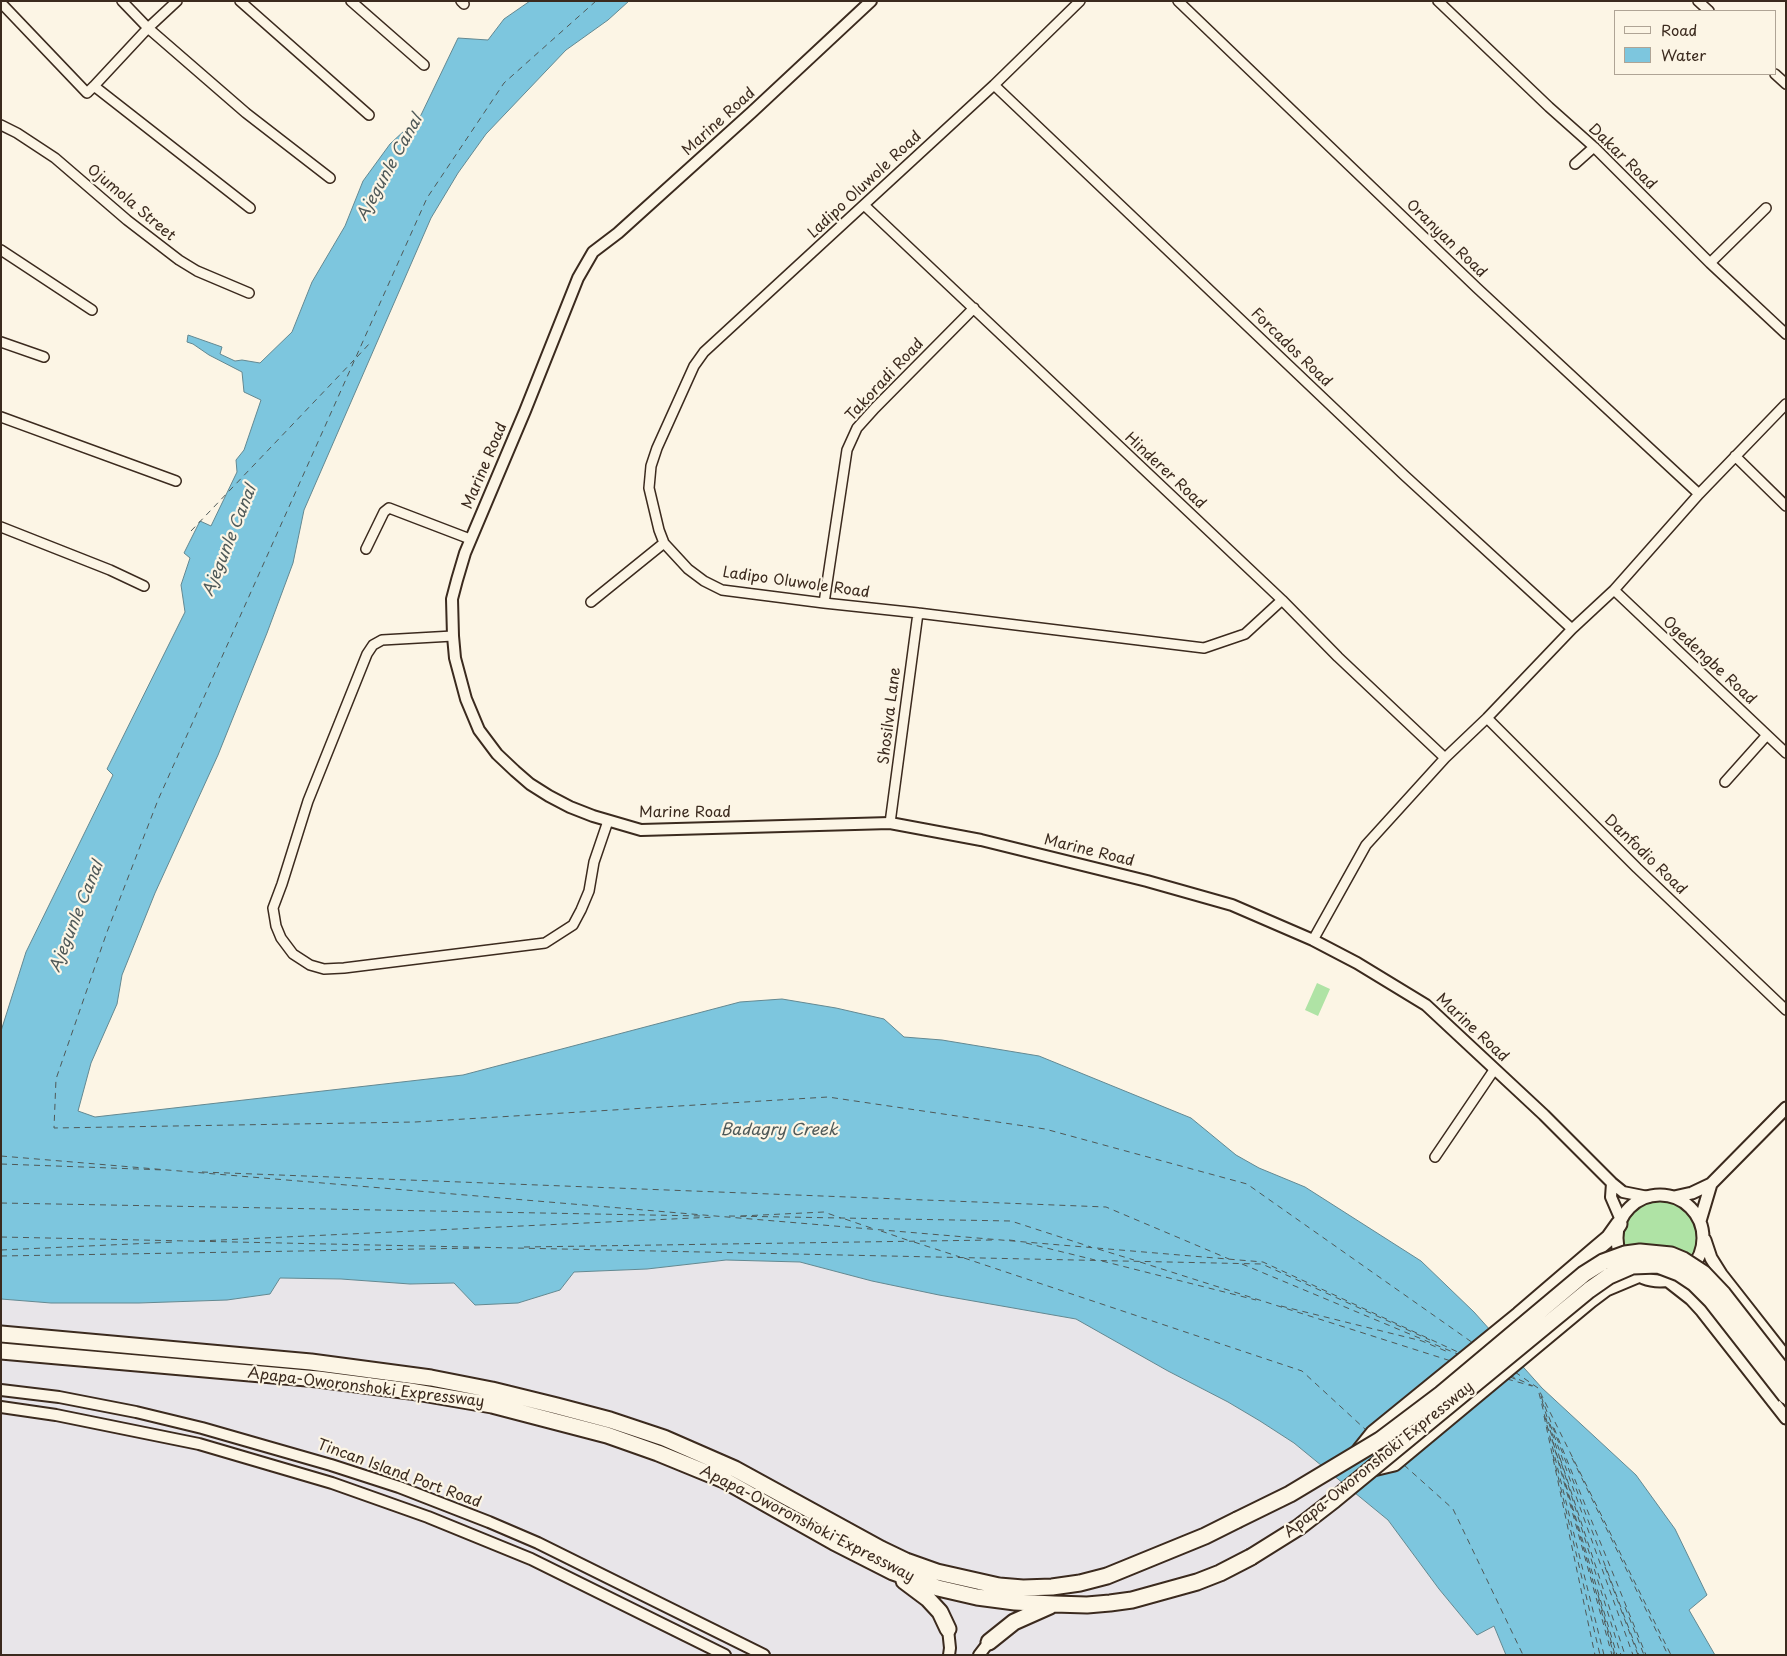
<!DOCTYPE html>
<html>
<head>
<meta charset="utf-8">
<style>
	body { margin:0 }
	#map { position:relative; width:1787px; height:1656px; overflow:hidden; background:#fcf5e5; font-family:"Playpen Sans",sans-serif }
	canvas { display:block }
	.frame { position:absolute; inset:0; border:2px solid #3b2a1e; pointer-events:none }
	.legend { position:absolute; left:1614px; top:10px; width:162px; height:65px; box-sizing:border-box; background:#fcf5e5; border:1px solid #afa495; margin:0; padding:6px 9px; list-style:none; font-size:15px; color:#3b2a1e }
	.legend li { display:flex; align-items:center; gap:10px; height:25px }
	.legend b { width:25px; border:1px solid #afa495 }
</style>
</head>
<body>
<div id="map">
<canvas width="1787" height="1656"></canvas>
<div class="frame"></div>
<ul class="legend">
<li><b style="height:6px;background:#fcf5e5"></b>Road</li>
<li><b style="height:14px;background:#7dc6de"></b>Water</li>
</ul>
</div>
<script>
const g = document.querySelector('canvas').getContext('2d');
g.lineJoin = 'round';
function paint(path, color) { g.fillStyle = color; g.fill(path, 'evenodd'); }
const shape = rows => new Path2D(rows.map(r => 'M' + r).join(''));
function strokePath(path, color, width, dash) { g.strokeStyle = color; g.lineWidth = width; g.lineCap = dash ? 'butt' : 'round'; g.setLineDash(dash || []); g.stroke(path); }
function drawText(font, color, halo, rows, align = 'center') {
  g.font = font + ' "Playpen Sans",sans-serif'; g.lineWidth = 4.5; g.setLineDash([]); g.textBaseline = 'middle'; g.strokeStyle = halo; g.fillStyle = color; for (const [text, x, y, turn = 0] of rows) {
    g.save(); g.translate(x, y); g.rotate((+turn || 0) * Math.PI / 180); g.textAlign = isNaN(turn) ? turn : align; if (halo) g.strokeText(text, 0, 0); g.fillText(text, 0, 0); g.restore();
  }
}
const built = shape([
	[726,1260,800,1262,872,1281,1077,1319,1168,1371,1228,1402,1260,1421,1294,1443,1388,1520,1439,1589,1477,1635,1494,1626,1506,1655,1,1655,1,1299,51,1303,139,1303,227,1300,270,1294,280,1278,341,1279,410,1284,454,1283,475,1305,518,1303,560,1290,573,1272,647,1269]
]);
const green = shape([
	[1317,983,1330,989,1318,1016,1305,1010],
	'1623 1237a38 38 0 1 1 76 0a38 38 0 1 1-76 0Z'
]);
const water = shape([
	[530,1,629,1,608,20,566,50,486,134,458,173,431,218,304,510,293,563,267,633,218,755,155,893,122,975,117,1004,91,1063,78,1111,95,1117,463,1075,740,1002,782,999,836,1008,884,1019,904,1037,942,1040,1039,1056,1191,1118,1236,1155,1259,1168,1305,1187,1421,1261,1474,1312,1542,1388,1636,1475,1675,1529,1707,1595,1689,1610,1715,1655,1506,1655,1494,1626,1477,1635,1439,1589,1388,1520,1294,1443,1260,1421,1228,1402,1168,1371,1076,1319,939,1295,872,1281,800,1262,726,1260,647,1269,574,1272,560,1290,518,1303,475,1305,454,1283,410,1284,341,1279,280,1278,270,1294,227,1300,139,1303,51,1303,1,1299,1,1031,26,952,113,775,107,769,185,612,181,585,190,558,184,553,200,521,211,526,237,472,236,460,244,450,261,400,244,392,242,372,209,355,193,344,187,342,188,335,222,347,220,354,235,361,242,360,260,363,292,332,312,282,345,226,363,181,390,144,421,115,458,38,488,40,504,19,530,1]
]);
const ferry = shape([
	[596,1,504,83,427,198,158,800,107,932,56,1079,54,1128,415,1122,828,1097,1045,1129,1247,1184,1473,1343],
	[357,357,370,343],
	[191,531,354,360],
	[1,1156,1263,1262,1460,1353],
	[1,1164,165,1170],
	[202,1172,1106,1207,1229,1259],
	[1,1203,703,1216],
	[729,1216,1011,1221,1091,1247],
	[741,1216,824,1212,841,1218],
	[845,1219,874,1229],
	[881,1231,910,1241],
	[1,1237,1262,1264,1430,1340],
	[1009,1240,1018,1241],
	[199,1241,715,1217],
	[914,1242,960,1257],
	[1026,1243,1095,1260],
	[524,1247,993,1240],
	[1098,1249,1134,1260],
	[1,1250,175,1242],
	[1,1256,480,1248],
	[964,1258,1302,1371,1366,1430],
	[1102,1261,1256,1300],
	[1140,1262,1451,1361],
	[1242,1264,1460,1355],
	[1281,1306,1422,1341,1448,1352],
	[1515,1372,1538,1388,1671,1655],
	[1509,1375,1533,1386],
	[1510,1377,1518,1380],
	[1507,1379,1532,1386],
	[1539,1393,1604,1655],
	[1541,1396,1639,1655],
	[1542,1401,1621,1655],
	[1544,1416,1595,1655],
	[1546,1418,1549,1431],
	[1550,1424,1633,1655],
	[1554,1428,1646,1655],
	[1550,1430,1553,1440],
	[1552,1439,1612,1655],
	[1553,1442,1617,1655],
	[1553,1455,1600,1655],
	[1560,1458,1625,1655],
	[1572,1458,1668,1655],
	[1404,1465,1453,1509,1523,1655],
	[1565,1483,1614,1655],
	[1605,1567,1638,1655],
	[1598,1595,1615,1655],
	[1625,1607,1644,1655]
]);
const minor = shape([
	[122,1,148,28,246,113,330,178],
	[240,1,369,115],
	[351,1,424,65],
	[461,1,464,4],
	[1080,1,994,85,704,352,694,366,657,448,651,466,649,488,659,530,664,543,688,569,704,581,722,590,824,603,918,613,1204,648,1245,634,1282,600],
	[1178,1,1477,288,1699,494],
	[1438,1,1549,107,1594,147,1710,263,1786,334],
	[1698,1,1709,11],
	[3,5,87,93,94,86,250,208],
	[1775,74,1786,84],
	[994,85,1404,475,1572,629],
	[94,86,148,28,177,1],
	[1,125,17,133,55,158,127,220,179,260,197,271,249,293],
	[1575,164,1594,147],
	[864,205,1282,600,1338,657,1445,758],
	[1,250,92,310],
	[1710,263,1766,208],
	[1,342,44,357],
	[1,417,176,481],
	[1735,456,1786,506],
	[1,527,110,570,144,586],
	[366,549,384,512,389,508,470,539],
	[1614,590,1786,753],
	[591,602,664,543],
	[824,603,847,450,857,428,875,408,974,308],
	[453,636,382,640,373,645,367,654,308,801,282,884,273,908,276,926,281,938,293,954,310,965,324,969,344,968,545,943,573,925,581,910,589,891,594,862,608,821],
	[1487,718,1637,868,1786,1010],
	[1725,782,1767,735],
	[890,823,918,613],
	[1313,940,1366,845,1445,758,1487,718,1572,629,1614,590,1699,494,1786,404],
	[1435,1157,1494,1070]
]);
const tertiary = shape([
	[871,1,752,112,618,233,593,252,578,278,525,411,465,553,457,580,452,599,453,636,455,658,466,699,479,730,497,754,515,771,530,784,549,796,570,807,593,816,641,830,890,823,981,840,1147,881,1232,905,1313,940,1357,963,1426,1005,1544,1115,1612,1183,1623,1192,1648,1197],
	[1612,1183,1611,1197,1621,1220],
	[1,1390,59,1397,136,1412,202,1428,331,1465,399,1487,489,1522,538,1543,764,1655],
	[1,1407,56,1415,199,1444,332,1483,428,1517,531,1559,725,1655],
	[948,1629,950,1648,949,1655],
	[979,1655,989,1642]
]);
const secondary = shape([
	'1617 1238a43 43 0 1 1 86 0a43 43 0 1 1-86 0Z',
	[1674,1197,1692,1193,1711,1184,1786,1108],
	[1700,1221,1711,1184],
	[1705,1240,1711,1258,1721,1274,1786,1357],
	[1668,1281,1691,1299,1702,1311,1786,1418]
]);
const motorway = shape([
	[1,1334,311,1362,431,1378,492,1390,557,1406,610,1420,664,1438,735,1469,881,1549,906,1561,937,1572,999,1586,1023,1588,1052,1587,1080,1583,1107,1576,1205,1536,1237,1520],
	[1,1351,318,1379,410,1391,492,1405,607,1435,658,1453,724,1480,834,1542,893,1572,938,1588,977,1597,1015,1602,1054,1604,1087,1605,1110,1603,1132,1600,1197,1582,1220,1573,1251,1557],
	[1358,1453,1374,1433,1519,1315,1596,1249,1609,1238,1619,1224],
	[1373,1468,1394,1463,1590,1300,1606,1288,1637,1275],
	[904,1581,928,1599,940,1612,948,1629],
	[989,1642,1014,1622,1050,1606]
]);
const motorwayBridge = shape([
	[1237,1520,1290,1494,1380,1440,1441,1394,1584,1274,1603,1262,1625,1254,1640,1252,1671,1255,1683,1260,1703,1273,1723,1294,1786,1375],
	[1251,1557,1299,1527,1334,1500,1589,1290,1609,1276,1632,1266,1658,1265,1679,1273,1694,1283,1711,1300,1786,1396]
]);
const streetNames = [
	["Marine Road",719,122,-42],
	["Dakar Road",1622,157,44],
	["Ladipo Oluwole Road",865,185,-43],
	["Ojumola Street",131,203,40],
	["Oranyan Road",1446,239,44],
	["Forcados Road",1291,348,44],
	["Takoradi Road",885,380,-47],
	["Marine Road",485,466,-67],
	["Hinderer Road",1165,471,43],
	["Ladipo Oluwole Road",796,583,8],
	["Ogedengbe Road",1709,661,43],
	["Shosilva Lane",890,716,-83],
	["Marine Road",685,813],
	["Marine Road",1089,851,14],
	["Danfodio Road",1645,855,44],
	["Marine Road",1472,1028,43],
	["Apapa-Oworonshoki Expressway",366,1388,7],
	["Apapa-Oworonshoki Expressway",1379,1460,-39],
	["Tincan Island Port Road",399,1474,20],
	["Apapa-Oworonshoki Expressway",807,1524,27]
];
const waterNames = [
	["Ajegunle Canal",390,168,-61],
	["Ajegunle Canal",230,541,-68],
	["Ajegunle Canal",77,917,-68],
	["Badagry Creek",779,1131]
];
paint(built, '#e8e5e9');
paint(green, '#afe3a5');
paint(water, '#7dc6de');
strokePath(water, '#638891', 1);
strokePath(ferry, '#4f5958', 1, [6, 5]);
strokePath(minor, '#3b2a1e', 12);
strokePath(tertiary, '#3b2a1e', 14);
strokePath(secondary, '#3b2a1e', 15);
strokePath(motorway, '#3b2a1e', 19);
strokePath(minor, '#fcf5e5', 9);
strokePath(tertiary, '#fcf5e5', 10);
strokePath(secondary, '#fcf5e5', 11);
strokePath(motorway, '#fcf5e5', 15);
strokePath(motorwayBridge, '#3b2a1e', 19, []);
strokePath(motorwayBridge, '#fcf5e5', 15);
drawText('15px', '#3b2a1e', '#fcf5e5', streetNames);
drawText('italic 16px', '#4f5958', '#fcf5e5', waterNames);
</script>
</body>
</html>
